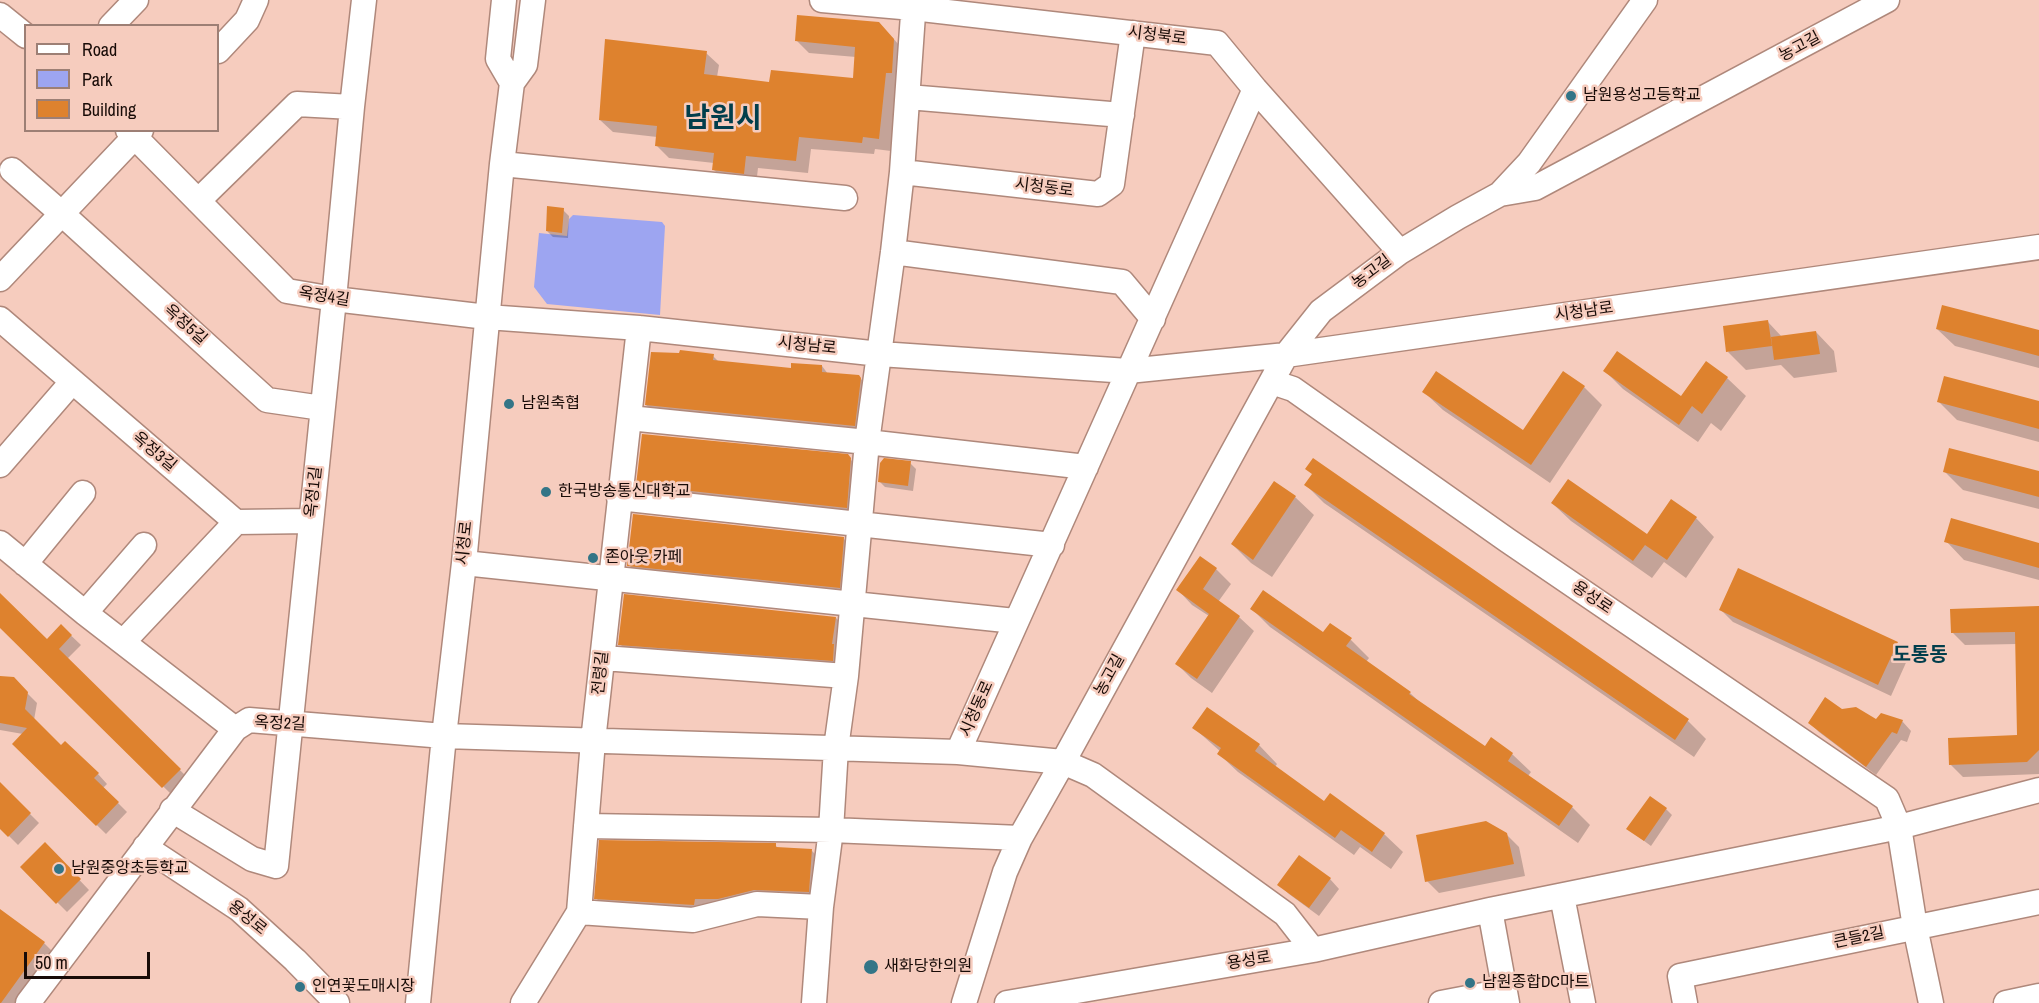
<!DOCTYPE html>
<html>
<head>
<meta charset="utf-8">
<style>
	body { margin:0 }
	#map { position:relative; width:2039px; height:1003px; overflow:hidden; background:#f6ccbe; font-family:"Archivo Narrow",sans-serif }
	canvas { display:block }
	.legend { position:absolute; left:24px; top:24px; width:195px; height:108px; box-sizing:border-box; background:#f6ccbe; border:2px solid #9d7f75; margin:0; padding:8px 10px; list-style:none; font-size:18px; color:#180b07 }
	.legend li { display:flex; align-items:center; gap:12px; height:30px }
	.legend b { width:30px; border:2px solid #9d7f75 }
	.scale { position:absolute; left:24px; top:952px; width:126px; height:27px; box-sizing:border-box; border:3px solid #180b07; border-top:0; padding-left:8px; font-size:18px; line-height:21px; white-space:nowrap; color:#180b07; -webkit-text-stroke:4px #f6ccbe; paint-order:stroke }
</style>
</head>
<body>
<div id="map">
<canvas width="2039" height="1003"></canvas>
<ul class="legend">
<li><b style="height:8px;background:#fff"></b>Road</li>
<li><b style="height:16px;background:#9da5f1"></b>Park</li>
<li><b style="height:16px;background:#de822e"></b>Building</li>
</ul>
<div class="scale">50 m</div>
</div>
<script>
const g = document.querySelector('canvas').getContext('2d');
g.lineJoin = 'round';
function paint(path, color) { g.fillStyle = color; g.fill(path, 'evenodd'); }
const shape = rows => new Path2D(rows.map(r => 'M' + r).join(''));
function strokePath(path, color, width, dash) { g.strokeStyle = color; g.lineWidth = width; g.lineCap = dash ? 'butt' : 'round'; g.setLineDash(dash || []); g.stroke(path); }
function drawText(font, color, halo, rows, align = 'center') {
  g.font = font + ' "Archivo Narrow","Noto Sans KR",sans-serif'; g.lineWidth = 5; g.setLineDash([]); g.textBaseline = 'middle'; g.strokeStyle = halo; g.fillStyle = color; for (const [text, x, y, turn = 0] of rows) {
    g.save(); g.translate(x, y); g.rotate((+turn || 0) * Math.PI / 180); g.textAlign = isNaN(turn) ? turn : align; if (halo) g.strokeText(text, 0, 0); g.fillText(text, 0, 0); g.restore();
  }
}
const green = shape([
	[573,215,662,222,665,226,660,315,547,304,534,287,539,233,567,236,569,219]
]);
const shadow = shape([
	[892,37,906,53,898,84,891,151,875,149,874,154,811,149,808,173,758,168,756,185,726,182,714,170,714,163,669,158,657,146,657,137,613,132,600,120,706,53,719,65,717,77,770,84,854,80,856,57,809,53,796,40],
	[563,210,569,216,568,238,553,237,547,231],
	[1768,322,1782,337,1816,332,1834,351,1837,372,1794,378,1781,365,1746,370,1728,352],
	[1937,329,2039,333,2039,368,1955,346],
	[713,356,719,362,792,370,822,366,828,374,858,376,867,385,860,432,652,411,646,405],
	[1706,363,1727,378,1746,396,1721,431,1711,423,1698,442,1623,389,1604,370,1682,398],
	[1584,387,1602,405,1550,483,1443,410,1424,392,1523,432],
	[1939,402,2039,403,2039,442,1957,420],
	[847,456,857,466,852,514,643,491,637,485],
	[1314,460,1688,721,1706,739,1694,757,1324,503,1306,485,1313,475],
	[910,463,916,469,913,491,885,487,879,481],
	[1945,472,2039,473,2039,509,1963,490],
	[1295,497,1314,515,1272,577,1251,563,1232,544],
	[1552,503,1647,536,1696,518,1714,537,1686,578,1664,562,1652,578,1571,521],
	[843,538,849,544,845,593,635,571,629,565],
	[1946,541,2039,544,2039,580,1964,560],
	[1200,558,1216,569,1231,584,1218,602,1239,617,1254,631,1212,693,1191,678,1177,664,1209,616,1192,605,1178,590],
	[0,595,47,641,61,626,81,645,67,659,189,779,173,796,0,626],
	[2039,608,2039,774,1963,777,1950,764,2018,737,2017,644,1965,645,1953,633],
	[1252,609,1324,634,1351,640,1369,658,1366,662,1410,693,1423,705,1485,748,1512,754,1531,772,1528,776,1572,807,1590,825,1578,843,1270,627],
	[1721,610,1897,644,1909,656,1891,696,1733,622],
	[836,618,842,624,838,666,626,650,620,644],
	[0,677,13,679,37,703,34,720,62,747,65,743,98,774,107,784,103,788,127,812,106,834,14,744,23,734,0,730],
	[1842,710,1876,721,1902,721,1911,731,1907,742,1901,740,1876,775,1819,732,1810,723],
	[1194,728,1259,745,1277,764,1275,767,1325,803,1384,834,1403,852,1391,869,1360,847,1354,855,1238,772,1219,754,1221,752],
	[0,784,39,823,18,845,0,827],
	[1666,809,1672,815,1651,846,1628,829],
	[1506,834,1519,847,1525,876,1439,893,1427,881],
	[45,844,89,890,67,912,22,867],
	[775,845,779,849,812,851,818,857,814,897,724,905,701,904,700,910,602,904,596,898],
	[1330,879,1339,889,1319,916,1289,894,1279,884],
	[0,911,44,943,53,952,17,1003,0,1003]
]);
const building = shape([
	[797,15,879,22,894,39,892,73,886,73,879,139,863,137,862,143,799,137,796,161,746,156,744,174,712,170,714,153,655,146,657,126,599,120,605,39,707,51,704,74,769,82,771,70,853,78,855,47,795,41],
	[547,206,564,208,562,233,546,231],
	[1942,305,2039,330,2039,356,1936,329],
	[1768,320,1772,346,1726,352,1723,326],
	[1816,331,1820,354,1774,360,1771,337],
	[680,350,714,354,713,360,791,368,791,363,822,365,822,372,859,375,861,378,855,426,645,405,651,352,679,353],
	[1617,351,1681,396,1706,361,1728,377,1702,414,1692,406,1679,425,1603,371],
	[1436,371,1523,430,1563,371,1585,386,1531,465,1422,392],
	[1944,376,2039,401,2039,429,1937,402],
	[642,434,848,454,851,458,847,508,636,485],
	[1949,448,2039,471,2039,497,1943,472],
	[884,458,911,461,908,486,878,482,880,463],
	[1313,458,1689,719,1675,740,1304,485,1312,474,1305,469],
	[1568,479,1647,534,1671,499,1697,517,1667,560,1645,545,1633,561,1551,503],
	[1274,481,1296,496,1253,560,1231,544],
	[633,514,844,537,840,588,627,566],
	[1951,518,2039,543,2039,568,1944,542],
	[1200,556,1217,568,1203,589,1240,616,1197,679,1175,664,1209,614,1176,590],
	[1738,568,1898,642,1878,685,1719,610],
	[1263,590,1323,632,1330,623,1352,638,1346,646,1411,692,1409,694,1485,746,1491,737,1513,753,1508,761,1573,806,1559,826,1250,609],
	[0,593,47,639,61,624,72,635,59,649,181,769,162,788,0,628],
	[624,594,836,617,832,644,834,644,833,661,618,645],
	[2039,606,2039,750,2027,762,1949,765,1948,738,2017,735,2015,632,1951,633,1950,609],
	[0,676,14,677,28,692,25,709,61,745,65,741,99,773,94,778,119,802,96,826,12,744,27,728,0,723],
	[1825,697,1842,709,1856,707,1876,719,1881,713,1903,720,1897,734,1892,732,1866,767,1808,723],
	[1207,707,1260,744,1255,751,1324,801,1330,793,1385,833,1372,852,1341,830,1335,838,1217,754,1221,748,1192,728],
	[0,782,31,813,8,837,0,829],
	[1650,796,1667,808,1644,841,1626,829],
	[1486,821,1507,833,1514,864,1425,882,1416,835],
	[599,840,776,843,776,847,812,849,809,892,754,890,718,899,695,899,694,905,594,899],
	[45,842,81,879,56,904,20,867],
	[1299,855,1331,878,1309,908,1277,885],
	[0,909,45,942,1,1003,0,1003]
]);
const minor = shape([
	[504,0,498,59,512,83],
	[822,0,913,8,1217,43,1255,89,1400,252],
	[0,15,26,36],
	[111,26,136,0],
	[218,51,247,20,256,0],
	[908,97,1122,115],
	[128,130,287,291,334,299,487,317,639,328,880,354,1128,371,1286,355,2039,247],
	[502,164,845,198],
	[12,170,61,213,267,400,322,408],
	[902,172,1098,194,1112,184,1133,33],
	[1500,194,1529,163,1645,0],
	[198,201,297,104,352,107],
	[893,252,1122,282,1153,319],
	[0,279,141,130],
	[0,319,236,522],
	[1272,382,1293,389,1507,540,1887,799,1899,827,1915,927,1931,1003],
	[629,418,867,442,1086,467],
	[0,465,72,382],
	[619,498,1052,545],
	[0,543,85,613,235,729,249,720,444,736,958,752,1063,762,1020,838,1005,872,964,1003],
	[464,563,1015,621],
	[25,564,83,493],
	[85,613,144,545],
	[124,641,236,522,311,521],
	[603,658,846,676],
	[958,752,1255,89],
	[172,810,252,859,276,866,334,299,352,107,364,0],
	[586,826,831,830,1020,838],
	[145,847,239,909,295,960,337,1003],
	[1562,896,1583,1003],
	[1490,910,1507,1003],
	[579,912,693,920,757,904,821,907],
	[1313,950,1285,914,1093,775,1063,762,1286,355,1321,311,1400,252,1458,217,1500,194,1535,188,1887,0],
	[28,1003,235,729],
	[418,1003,444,736,464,563,502,164,512,83,525,65,533,0],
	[523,1003,579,912,593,741,639,328],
	[814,1003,821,907,831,830,836,748,846,676,867,442,893,252,902,172,914,0],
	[1007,1003,1313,950,1490,910,1899,827,2039,790],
	[1441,1003,1504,991],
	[1685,1003,1680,976,2039,902],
	[2006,1003,2039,996]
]);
const markers = [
	[1571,96,6,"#337587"],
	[509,404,6,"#337587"],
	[546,492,6,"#337587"],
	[593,558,6,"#337587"],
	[59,869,6,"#337587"],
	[871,967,8,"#337587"],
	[1470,983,6,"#337587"],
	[300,987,6,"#337587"]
];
const streetNames = [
	["시청북로",1157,36,7],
	["농고길",1800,47,-28],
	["시청동로",1044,188,7],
	["농고길",1372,272,-37],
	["옥정4길",324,297,9],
	["시청남로",1584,312,-8],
	["옥정5길",185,325,42],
	["시청남로",807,346,6],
	["옥정3길",154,452,40],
	["옥정1길",314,492,-84],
	["시청로",465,543,-84],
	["용성로",1592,598,34],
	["전령길",601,673,-84],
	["농고길",1110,675,-61],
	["시청동로",977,709,-66],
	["옥정2길",280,724,3],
	["용성로",247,918,39],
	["큰들2길",1859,938,-12],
	["용성로",1249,961,-9]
];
const poiNames = [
	["남원용성고등학교",1583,96],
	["남원축협",521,404],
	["한국방송통신대학교",558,492],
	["존아웃 카페",605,558],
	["남원중앙초등학교",71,869],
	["새화당한의원",884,967],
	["남원종합DC마트",1482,983],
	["인연꽃도매시장",312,987]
];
const quarterNames = [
	["도통동",1920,656]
];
const townNames = [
	["남원시",723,119]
];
paint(green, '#9da5f1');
paint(shadow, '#0003');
paint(building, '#de822e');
strokePath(minor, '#af887b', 27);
strokePath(minor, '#fff', 24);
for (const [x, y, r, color] of markers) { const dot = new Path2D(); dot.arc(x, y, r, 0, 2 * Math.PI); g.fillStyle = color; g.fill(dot); strokePath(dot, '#f6ccbe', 2); }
drawText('16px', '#180b07', '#f6ccbe', streetNames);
drawText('16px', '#180b07', '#f6ccbe', poiNames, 'left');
drawText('bold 20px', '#013e4c', '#f6ccbe', quarterNames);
drawText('bold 28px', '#013e4c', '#f6ccbe', townNames);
</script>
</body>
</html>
